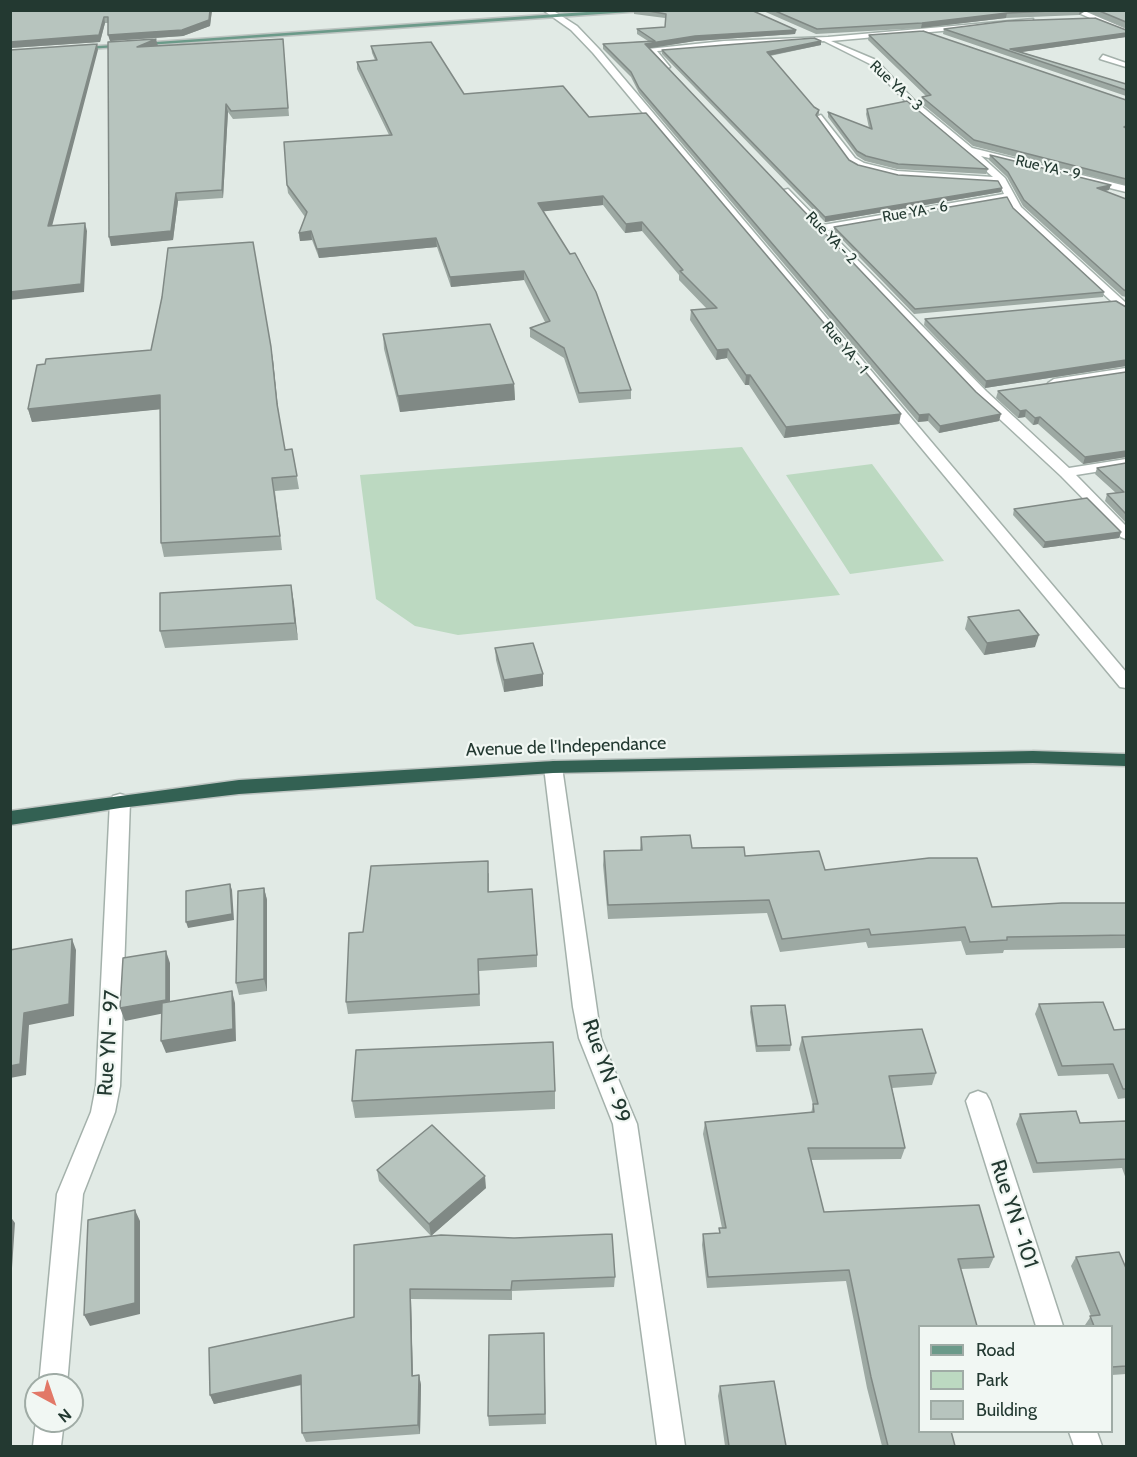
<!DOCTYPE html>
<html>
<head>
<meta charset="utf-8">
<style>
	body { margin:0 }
	#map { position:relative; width:1137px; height:1457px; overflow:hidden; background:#e1eae5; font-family:Cabin,sans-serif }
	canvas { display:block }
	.frame { position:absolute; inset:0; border:12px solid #233931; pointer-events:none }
	.legend { position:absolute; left:918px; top:1325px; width:195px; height:108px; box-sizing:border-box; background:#f1f7f3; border:2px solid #9faba5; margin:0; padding:8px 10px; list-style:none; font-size:18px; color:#233931 }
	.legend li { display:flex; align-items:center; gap:12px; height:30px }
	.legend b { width:30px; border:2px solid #9faba5 }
	.north { position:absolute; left:24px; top:1373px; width:60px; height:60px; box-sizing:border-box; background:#f1f7f3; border:2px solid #9faba5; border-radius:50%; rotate:140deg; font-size:16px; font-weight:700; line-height:24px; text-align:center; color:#233931 }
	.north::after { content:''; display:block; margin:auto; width:21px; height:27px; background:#e27867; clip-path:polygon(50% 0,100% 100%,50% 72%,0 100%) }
</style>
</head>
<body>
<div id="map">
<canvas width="1137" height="1457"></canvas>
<div class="frame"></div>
<ul class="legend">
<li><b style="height:8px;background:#6b9a89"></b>Road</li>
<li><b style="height:16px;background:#bcd9c1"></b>Park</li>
<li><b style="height:16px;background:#b7c4be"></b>Building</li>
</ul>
<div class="north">N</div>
</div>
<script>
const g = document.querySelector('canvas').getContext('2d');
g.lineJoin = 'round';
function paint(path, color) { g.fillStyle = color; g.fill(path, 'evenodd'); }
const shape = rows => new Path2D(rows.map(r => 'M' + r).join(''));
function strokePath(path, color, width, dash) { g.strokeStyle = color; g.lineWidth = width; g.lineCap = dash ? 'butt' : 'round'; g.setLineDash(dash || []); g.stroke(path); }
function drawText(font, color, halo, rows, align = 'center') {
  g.font = font + ' Cabin,sans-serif'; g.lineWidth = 4.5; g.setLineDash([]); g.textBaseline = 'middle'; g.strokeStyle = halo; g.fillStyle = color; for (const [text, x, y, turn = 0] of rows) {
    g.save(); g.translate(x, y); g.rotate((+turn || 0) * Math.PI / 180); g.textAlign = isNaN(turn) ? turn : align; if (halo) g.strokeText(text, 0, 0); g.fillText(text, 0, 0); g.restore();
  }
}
const green = shape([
	[742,447,840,595,458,635,415,626,376,599,360,475],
	[872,464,944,561,850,574,786,475]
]);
const minor = shape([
	[543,10,552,10,577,26,599,49,1126,672,1126,688,1120,687,593,53,571,30,543,10],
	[1072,10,1082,10,1126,29,1126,34,1072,10],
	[1033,19,1030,23,831,41,876,60,914,100,972,148,1126,186,1126,192,981,156,1005,178,1021,207,1126,303,1126,312,1122,311,1013,211,1007,199,828,230,986,391,1069,468,1126,459,1126,467,1076,475,1126,526,1126,539,1121,537,1061,476,976,397,780,191,788,189,823,225,1004,194,999,183,897,177,858,167,849,162,818,120,818,116,821,115,855,158,864,163,897,171,993,177,908,104,870,64,824,41,657,51,670,67,666,69,648,49,724,41,828,37,1033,19],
	[1103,55,1126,63,1126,67,1100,59,1103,55],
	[1126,368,1126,376,1054,387,1048,383,1054,379,1126,368],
	[553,761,560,762,562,767,601,1038,637,1124,685,1446,657,1446,613,1124,579,1038,573,1007,544,767,546,762,553,761],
	[120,794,127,796,130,801,120,1086,115,1112,83,1194,67,1385,39,1385,57,1194,91,1112,96,1086,110,801,113,796,120,794],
	[978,1091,986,1094,990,1101,1063,1326,1036,1326,966,1101,970,1094,978,1091],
	[36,1420,64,1421,61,1446,33,1446,36,1420],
	[1069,1432,1097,1432,1102,1446,1074,1446,1069,1432]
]);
const major = shape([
	[615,10,659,10,74,50,70,48,615,10]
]);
const highway = shape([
	[1033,751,1126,754,1126,766,1033,763,553,773,239,794,120,808,10,825,10,811,239,780,553,761,1033,751]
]);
const wall = shape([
	[10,10,212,10,210,26,183,36,110,41,108,23,105,23,100,42,10,48],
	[634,10,751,10,796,30,795,34,695,41,650,48,999,421,939,433,928,421,918,422,639,93,631,77,603,49,603,44,648,41,637,34,637,29,665,27,665,18,634,14],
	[761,10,1126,10,1126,28,1086,11,1079,15,1006,18,921,28,816,34],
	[944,29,1126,30,1126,37,1021,52,1126,84,1126,96,943,34],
	[869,35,1126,100,1126,185,973,146,921,103,922,97,926,96,868,40],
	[283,39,289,116,233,119,228,112,223,198,178,201,173,240,111,246,158,46],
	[821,45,770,56,814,107,819,110,819,114,817,117,849,160,858,165,898,175,1001,192,825,222,662,54,662,50],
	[371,46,464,94,589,117,899,424,784,438,749,385,745,385,727,358,716,360,690,320,691,310,707,309,679,280,679,275,642,231,625,233,603,205,543,211,631,390,631,399,579,403,564,358,530,337,530,328,545,322,524,280,451,287,437,247,319,258,312,240,300,241,299,233,305,217,288,193,287,185,389,135,357,69,357,62,375,60,372,53],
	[867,109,988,169,986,174,897,169,865,161,857,156,828,117,828,112,869,128,866,114],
	[990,155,1109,190,1105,191,1126,199,1126,297,1122,296,1023,206,1007,177,989,160],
	[1013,208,1104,292,1103,297,914,314,834,231,834,227],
	[1126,307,1126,366,985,388,924,325,925,319],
	[383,334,514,384,515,400,400,412,384,349],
	[273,360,278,413,285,450,292,449,299,489,275,491,282,550,164,557,161,543,160,409,32,422,28,409],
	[1126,372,1126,457,1083,464,1038,424,1033,425,1025,417,1018,418,996,398,998,391],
	[1126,463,1126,523,1105,501,1107,494,1116,493,1095,474,1097,468],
	[1014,509,1121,532,1119,538,1043,548,1013,515],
	[291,585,298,640,165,648,160,631],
	[968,617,1035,647,984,655,965,629],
	[495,648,543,686,504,692,496,660],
	[641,837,692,848,745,856,825,870,992,907,1126,903,1126,948,1004,950,1003,953,966,955,961,941,868,948,866,942,780,952,767,913,608,919,603,865,604,851,640,850],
	[489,873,489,891,537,955,537,967,479,971,480,1006,348,1014,346,1002,363,932],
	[264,888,267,900,267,991,239,995,236,983],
	[1039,1004,1114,1030,1126,1029,1126,1098,1118,1099,1108,1074,1058,1076,1035,1014],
	[751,1006,791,1045,790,1051,756,1052,750,1012],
	[802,1037,936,1073,932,1085,892,1088,905,1148,901,1159,811,1160,824,1212,994,1257,989,1268,961,1269,920,1326,955,1446,882,1446,867,1388,846,1281,707,1288,702,1245,703,1234,719,1233,719,1228,722,1228,703,1134,705,1122,811,1113,813,1105,799,1049],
	[555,1091,555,1109,355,1118,352,1101],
	[1020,1114,1080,1123,1126,1121,1126,1179,1122,1168,1033,1173,1016,1124],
	[377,1170,486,1188,431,1236,379,1181],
	[354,1245,615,1277,614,1287,512,1291,512,1300,411,1299,413,1376,419,1375,421,1385,420,1434,306,1442,302,1433,302,1385,214,1404,210,1395,354,1317],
	[1076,1257,1126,1268,1126,1374,1112,1375,1112,1326,1085,1326,1085,1325,1091,1316,1071,1266],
	[544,1333,546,1424,489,1426,488,1416],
	[720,1386,786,1446,725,1446,718,1396]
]);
const shadedWall = shape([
	[210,10,212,10,210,26,183,36,110,41,108,35],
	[1080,10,1086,10,1079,15],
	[1007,13,1006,18,921,28,922,23],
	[104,17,105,23,100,42,10,48,10,42],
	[796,30,795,34,695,41,645,49,645,44,695,36],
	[1126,33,1126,37,1015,53,1010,49],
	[156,39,158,46,137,47],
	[821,41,821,45,767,56,767,52],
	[97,44,98,50,50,234,48,226],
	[226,104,228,112,223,198,222,190],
	[1111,185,1109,190,1095,193,1097,188],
	[1002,188,1001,192,825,222,825,217],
	[176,193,178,201,173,240,111,246,109,237],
	[603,196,603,205,538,212,538,203],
	[642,222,642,231,625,233,626,224],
	[85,223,87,231,84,292,10,300,10,292],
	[311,231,312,240,300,241,299,233],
	[436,238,437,247,319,258,317,249],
	[524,271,524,280,451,287,450,277],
	[271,347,273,360,279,417,277,404],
	[728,349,727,358,716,360,717,350],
	[1126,360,1126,366,985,388,986,381],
	[746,375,750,375,749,385,745,385],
	[514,384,515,400,400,412,398,396],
	[160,395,163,409,32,422,28,409],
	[1026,410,1025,417,1018,418,1020,411],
	[901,414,899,424,784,438,786,427],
	[929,414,928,421,918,422,919,415],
	[1001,414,999,421,939,433,940,426],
	[1040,417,1038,424,1033,425,1035,418],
	[1126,451,1126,457,1083,464,1085,457],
	[1121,532,1119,538,1043,548,1045,542],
	[291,585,294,603,298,640,295,623],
	[1039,635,1035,647,984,655,987,643],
	[543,674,543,686,504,692,504,680],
	[230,884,232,890,234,920,188,928,186,922],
	[264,888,267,900,267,991,264,979],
	[72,939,76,950,74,1016,29,1025,26,1075,10,1078,10,1066,24,1013],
	[166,951,170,963,170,1012,125,1021,120,1008],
	[232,991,235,1003,236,1041,166,1053,161,1041],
	[485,1176,486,1188,431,1236,429,1224],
	[135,1210,140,1221,140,1314,90,1326,84,1315],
	[10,1216,15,1223,12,1268,10,1268],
	[410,1289,411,1299,413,1385,412,1376],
	[301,1375,304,1384,214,1404,210,1395],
	[419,1375,421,1385,420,1434,418,1425]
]);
const building = shape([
	[10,10,210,10,209,20,182,30,108,35,108,17,104,17,99,35,10,42,10,10],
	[643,10,751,10,796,30,695,36,645,44,976,392,1001,414,940,426,929,414,919,415,639,88,631,72,603,44,655,41,637,29,665,27,666,14,643,10],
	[773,10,1073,10,1007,13,922,23,817,29,773,10],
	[1097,10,1126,10,1126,22,1097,10],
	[1095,18,1126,30,1126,33,1010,49,1126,84,1126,90,944,29,1007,21,1095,18],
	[923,31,1126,100,1126,126,1124,127,1126,128,1126,179,974,140,922,97,931,95,869,35,923,31],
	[814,38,821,41,767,52,814,107,819,110,816,115,849,160,858,165,898,175,998,181,1002,188,825,217,662,50,814,38],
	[156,39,137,47,283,39,288,108,231,111,226,104,222,190,176,193,171,231,109,237,108,42,156,39],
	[431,42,464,94,563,86,589,117,646,113,901,414,786,427,750,375,746,375,728,349,717,350,691,310,717,308,680,271,683,270,642,222,626,224,603,196,538,203,570,254,575,253,596,292,631,390,579,393,564,348,530,328,550,321,524,271,450,277,436,238,317,249,311,231,299,233,307,212,287,185,284,142,392,135,357,62,377,60,371,46,431,42],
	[97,44,48,226,85,223,81,284,10,292,10,50,97,44],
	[907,101,988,169,898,164,866,156,857,151,828,112,872,129,867,109,907,101],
	[990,155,1111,185,1097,188,1126,199,1126,291,1124,290,1024,200,1008,172,990,155],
	[1007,197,1013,208,1104,292,915,309,834,227,1007,197],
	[253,242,271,347,277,404,285,450,292,449,297,476,272,478,280,536,161,543,160,395,28,409,37,365,45,364,46,359,151,350,162,297,168,248,253,242],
	[1116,301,1126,307,1126,360,986,381,925,319,1116,301],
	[490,324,514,384,398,396,383,334,490,324],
	[1126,372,1126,451,1085,457,1040,417,1035,418,1026,410,1020,411,998,391,1126,372],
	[1126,463,1126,514,1107,494,1124,492,1097,468,1126,463],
	[1087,498,1121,532,1045,542,1014,509,1087,498],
	[291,585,295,623,160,631,160,593,291,585],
	[1019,610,1039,635,987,643,968,617,1019,610],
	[533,643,543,674,504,680,495,648,533,643],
	[690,835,692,848,744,847,745,856,819,851,825,870,929,858,977,858,992,907,1062,903,1126,903,1126,935,1007,937,1007,940,970,942,965,927,871,935,869,929,782,939,769,900,608,905,604,851,642,850,641,837,690,835],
	[488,861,488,892,532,889,537,955,478,959,479,994,346,1002,349,933,363,932,371,866,488,861],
	[230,884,232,914,186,922,186,891,230,884],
	[264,888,264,979,236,983,238,891,264,888],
	[72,939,69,1004,24,1013,20,1064,10,1066,10,950,72,939],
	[166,951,166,1000,120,1008,123,958,166,951],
	[232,991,233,1029,161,1041,162,1003,232,991],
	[1103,1002,1114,1030,1126,1029,1126,1089,1123,1089,1113,1064,1062,1066,1039,1004,1103,1002],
	[785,1005,791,1045,757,1046,751,1006,785,1005],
	[922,1029,936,1073,889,1076,905,1148,808,1148,824,1212,979,1205,994,1257,958,1259,977,1326,920,1326,920,1431,951,1431,955,1446,888,1446,871,1377,849,1270,708,1277,703,1234,720,1233,719,1228,726,1228,705,1122,814,1112,813,1104,818,1104,802,1037,922,1029],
	[553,1042,555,1091,352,1101,356,1050,553,1042],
	[1076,1111,1080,1123,1126,1121,1126,1159,1037,1163,1020,1114,1076,1111],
	[432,1125,485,1176,429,1224,377,1170,432,1125],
	[135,1210,135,1303,84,1315,88,1220,135,1210],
	[612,1234,615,1277,512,1281,511,1290,410,1289,412,1376,419,1375,418,1425,302,1433,301,1375,210,1395,209,1348,354,1317,354,1245,441,1235,514,1238,612,1234],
	[1119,1252,1126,1268,1126,1366,1112,1367,1112,1326,1094,1326,1090,1316,1100,1315,1076,1257,1119,1252],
	[544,1333,545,1414,488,1416,489,1335,544,1333],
	[774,1381,786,1446,729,1446,720,1386,774,1381]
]);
const farStreetnames = [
	["Rue YA - 3",896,86,43],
	["Rue YA - 9",1048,168,13],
	["Rue YA - 6",915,212,-10],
	["Rue YA - 2",831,238,46],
	["Rue YA - 1",845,348,50]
];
const streetNames = [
	["Avenue de l'Independance",566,747,-2]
];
const nearStreetnames = [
	["Rue YN - 97",109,1043,-86],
	["Rue YN - 99",606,1071,71],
	["Rue YN - 101",1014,1214,72]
];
paint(green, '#bcd9c1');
strokePath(minor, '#a4b1ab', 3);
strokePath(major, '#bdc4c1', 3);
strokePath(highway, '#bdc4c1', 3);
paint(minor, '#fff');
paint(major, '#6b9a89');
paint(highway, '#336153');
paint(wall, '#9da9a3');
paint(shadedWall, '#808985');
paint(building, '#b7c4be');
strokePath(building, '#808985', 1.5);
drawText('15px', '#233931', '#f1f7f3', farStreetnames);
drawText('18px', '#233931', '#f1f7f3', streetNames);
drawText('21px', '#233931', '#f1f7f3', nearStreetnames);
</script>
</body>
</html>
